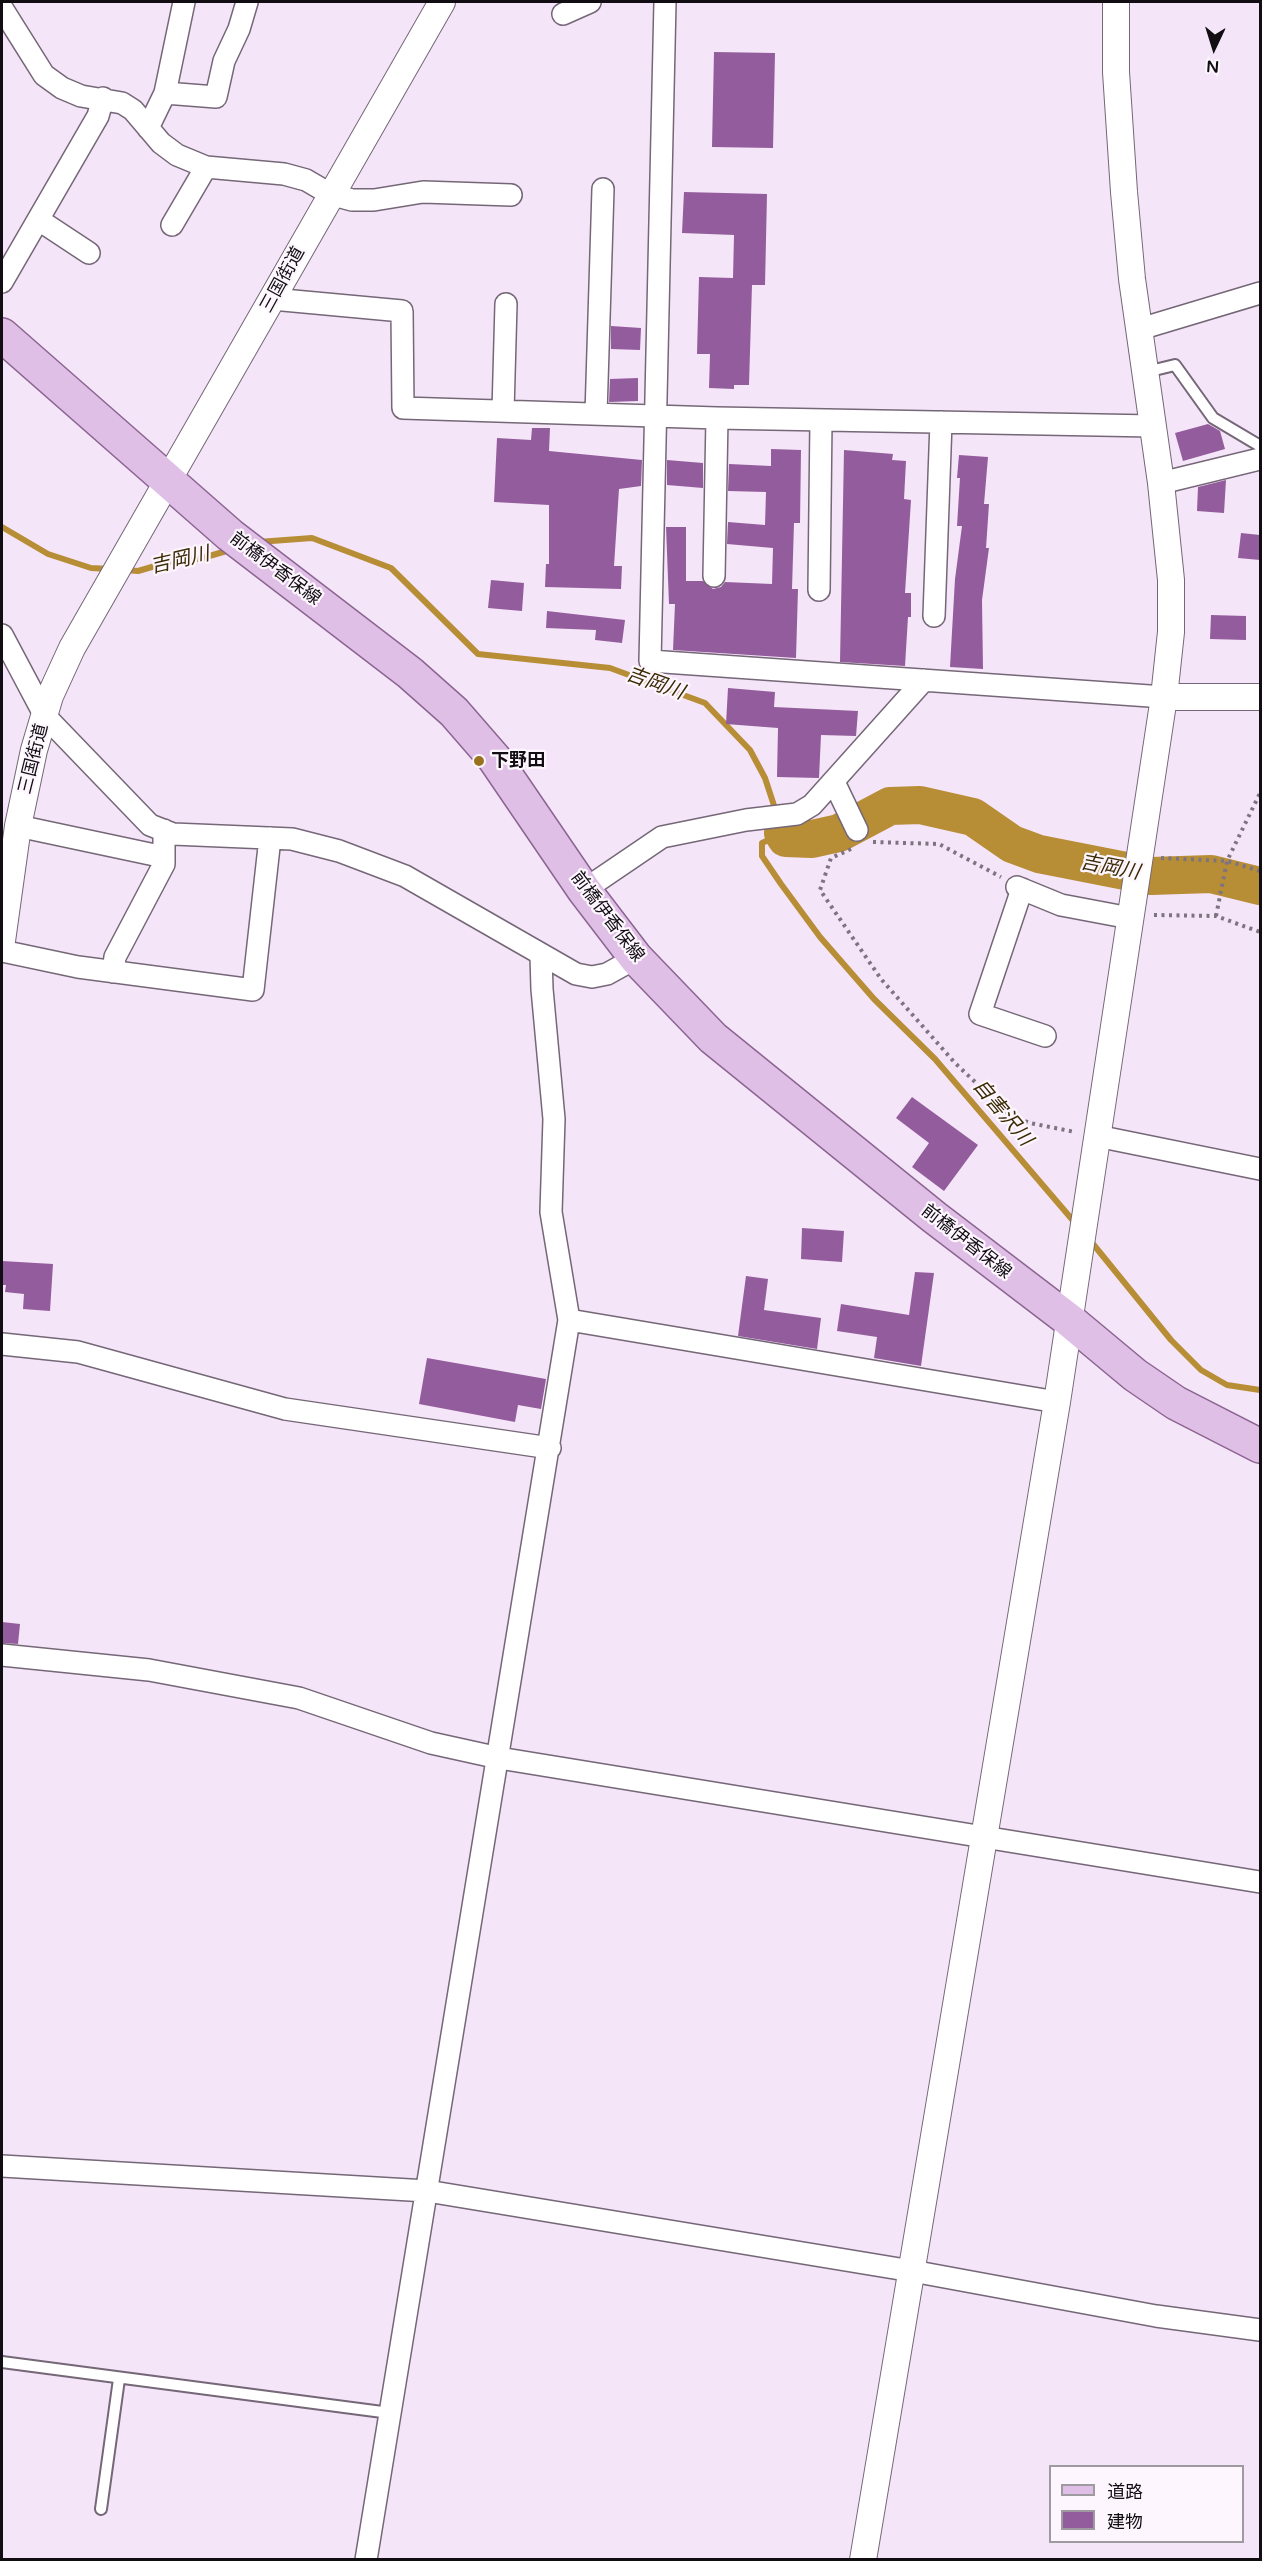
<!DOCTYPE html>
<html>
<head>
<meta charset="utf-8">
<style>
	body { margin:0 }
	#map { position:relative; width:1262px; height:2561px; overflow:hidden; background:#f5e5f8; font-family:"Varela Round","Noto Sans JP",sans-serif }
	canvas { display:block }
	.frame { position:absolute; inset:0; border:3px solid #120d13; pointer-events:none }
	.legend { position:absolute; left:1049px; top:2465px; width:195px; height:78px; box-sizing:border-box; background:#fdf6fe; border:2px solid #9f99a0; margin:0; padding:8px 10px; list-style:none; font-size:18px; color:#120d13 }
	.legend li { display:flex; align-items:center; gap:12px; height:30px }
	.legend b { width:30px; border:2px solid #9f99a0 }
	.north { position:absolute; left:1184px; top:18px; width:60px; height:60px; -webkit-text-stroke:4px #fdf6fe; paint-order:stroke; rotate:184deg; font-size:16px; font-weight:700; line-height:24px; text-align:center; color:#120d13 }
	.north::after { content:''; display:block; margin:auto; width:21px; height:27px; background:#120d13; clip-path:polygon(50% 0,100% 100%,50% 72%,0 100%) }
</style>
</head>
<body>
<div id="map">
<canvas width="1262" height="2561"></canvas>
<div class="frame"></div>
<ul class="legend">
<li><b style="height:8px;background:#e0bfe6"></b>道路</li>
<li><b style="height:16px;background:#935c9c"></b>建物</li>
</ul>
<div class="north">N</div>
</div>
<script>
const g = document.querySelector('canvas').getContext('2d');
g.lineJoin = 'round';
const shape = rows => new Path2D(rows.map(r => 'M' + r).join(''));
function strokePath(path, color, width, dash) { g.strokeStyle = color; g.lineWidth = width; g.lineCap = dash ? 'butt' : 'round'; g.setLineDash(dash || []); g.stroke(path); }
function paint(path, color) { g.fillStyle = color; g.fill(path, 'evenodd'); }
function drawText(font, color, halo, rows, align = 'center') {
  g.font = font + ' "Varela Round","Noto Sans JP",sans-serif'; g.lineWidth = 4.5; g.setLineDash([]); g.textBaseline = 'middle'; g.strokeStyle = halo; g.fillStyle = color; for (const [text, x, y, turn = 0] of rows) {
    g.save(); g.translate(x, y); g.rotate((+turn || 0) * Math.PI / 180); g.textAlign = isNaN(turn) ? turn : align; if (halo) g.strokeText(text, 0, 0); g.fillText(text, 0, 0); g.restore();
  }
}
const stream = shape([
	[2,527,48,554,91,568,110,569],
	[258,542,312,538,391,568,478,654,610,668,705,703,750,750,765,778,783,833,762,843,762,856,781,884,820,937,874,999,935,1059,1076,1224],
	[124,570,138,571,176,560,199,559,230,550],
	[1089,1239,1171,1340,1201,1370,1227,1385,1260,1390]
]);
const river = shape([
	[783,833,786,838,812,839,839,833,890,806,920,805,973,817,1012,844,1039,854,1151,876,1211,874,1260,886]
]);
const building = shape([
	[714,52,775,53,773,148,712,147],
	[684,192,767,194,765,285,752,285,749,385,734,385,734,389,709,388,710,354,697,354,699,277,733,278,734,235,682,233],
	[611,326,641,328,640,350,611,349],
	[638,378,638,401,609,402,610,379],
	[1208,424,1220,431,1225,449,1183,461,1175,433],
	[532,428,550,428,549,451,642,460,641,486,619,489,614,566,622,566,621,589,545,587,546,564,549,564,549,505,494,502,497,438,531,440],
	[771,449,801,450,800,523,794,523,792,589,798,589,796,658,673,650,675,604,669,604,666,527,686,527,686,581,703,581,713,589,721,587,725,582,772,584,773,548,727,544,728,522,765,525,766,492,728,491,729,464,771,466],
	[844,450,893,454,892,460,906,461,904,499,911,500,905,593,911,593,911,617,908,617,905,666,840,662],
	[959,455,988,457,984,504,989,504,986,548,989,548,982,600,983,669,950,667,955,579,962,526,957,526,960,478,957,478],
	[667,460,703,463,703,488,667,485],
	[1226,480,1224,513,1197,511,1198,487],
	[1241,533,1260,535,1260,560,1238,558],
	[491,580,524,583,522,611,488,608],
	[547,611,625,620,622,643,595,640,596,630,546,628],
	[1211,615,1246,616,1246,640,1210,639],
	[728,688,775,692,774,707,858,711,856,736,821,735,819,778,777,777,778,728,726,724],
	[912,1097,978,1145,944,1191,912,1167,929,1143,896,1118],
	[802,1228,844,1231,842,1262,801,1259],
	[2,1261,53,1264,50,1311,23,1309,24,1294,5,1292,6,1285,2,1285],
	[915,1272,934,1273,921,1366,874,1358,877,1337,837,1331,841,1304,909,1315],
	[746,1276,768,1279,764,1310,821,1318,817,1349,738,1336],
	[427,1358,546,1379,541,1409,518,1405,515,1422,419,1404],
	[2,1622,20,1624,18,1644,2,1643]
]);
const path = shape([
	[873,842,939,844,1001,877],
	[851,849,831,858,820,890,881,979,955,1063,1010,1115,1030,1123,1075,1132],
	[1161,858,1227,861,1260,871],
	[1154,915,1216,916,1260,932],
	[1216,916,1227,861,1260,793]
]);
const service = shape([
	[1146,372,1175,365,1213,418,1260,446],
	[2,2362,390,2413],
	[101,2509,119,2379]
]);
const minor = shape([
	[665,2,650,661,1164,697],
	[2,8,44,75,62,88,81,96,122,103,133,110,161,143,177,155,206,167,284,174,306,180,330,194,352,200,374,200,423,192,511,195],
	[563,14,590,2],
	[165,93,216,97,224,61,239,29,247,2],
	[148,128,165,93,184,2],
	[39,220,89,253],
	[172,225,206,167],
	[2,282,98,116,103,98],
	[272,299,402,311,403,408,717,418,1153,426],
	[1140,329,1260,293],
	[503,411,506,304],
	[596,414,603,189],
	[1161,483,1260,459],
	[714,576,717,418],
	[819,590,821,420],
	[934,616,941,422],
	[2,635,45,716,150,825,173,834,292,839,339,851,405,876,576,974,592,977,607,974,636,958],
	[834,782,857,830],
	[18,826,164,857],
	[1017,887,1061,905,1130,918],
	[1022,889,980,1014,1045,1036],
	[584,890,662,837,746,820,797,814,812,805,924,680],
	[2,951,78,967,253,990,270,838],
	[113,972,115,957,164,864,164,830],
	[1097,1136,1260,1169],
	[569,1320,1057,1402],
	[2,1344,78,1352,285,1409,550,1448],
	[2,1655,149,1670,299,1698,431,1743,499,1758,1260,1882],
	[2,2166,427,2191,912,2271,1156,2316,1260,2330],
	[366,2560,569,1320,551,1212,554,1119,542,989,541,956]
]);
const tertiary = shape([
	[1164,697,1260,697],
	[2,941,18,826,34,750,50,696,72,648,442,2],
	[863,2560,1057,1402,1164,697,1171,632,1171,580,1161,483,1132,279,1124,192,1116,72,1116,2]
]);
const primary = shape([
	[2,335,230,535,410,673,454,712,494,758,584,890,636,958,713,1038,934,1217,1069,1320,1135,1375,1176,1403,1260,1446]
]);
const markers = [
	[479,761,6,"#99721d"]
];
const streetNames = [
	["三国街道",283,280,-61],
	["前橋伊香保線",275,569,37],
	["三国街道",34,759,-76],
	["前橋伊香保線",607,917,53],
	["前橋伊香保線",966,1242,38]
];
const poiNames = [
	["下野田",491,761]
];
const waterNames = [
	["吉岡川",180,561,-13],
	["吉岡川",655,684,20],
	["吉岡川",1110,868,11],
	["自害沢川",1002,1113,50]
];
strokePath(stream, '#b78d36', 6);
strokePath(river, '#b78d36', 38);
paint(building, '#935c9c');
strokePath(service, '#756777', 14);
strokePath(minor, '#756777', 24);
strokePath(tertiary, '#756777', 28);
strokePath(primary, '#8b6591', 36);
strokePath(path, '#7e7480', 4, [3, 4.5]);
strokePath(service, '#fff', 10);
strokePath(minor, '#fff', 21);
strokePath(tertiary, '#fff', 26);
strokePath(primary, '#e0bfe6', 33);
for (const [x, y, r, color] of markers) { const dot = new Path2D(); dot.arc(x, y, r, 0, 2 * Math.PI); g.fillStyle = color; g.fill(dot); strokePath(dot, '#fdf6fe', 2); }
drawText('18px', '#120d13', '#fdf6fe', streetNames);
drawText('bold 18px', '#120d13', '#fdf6fe', poiNames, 'left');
drawText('italic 20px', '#3b2a03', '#fdf6fe', waterNames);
</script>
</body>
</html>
